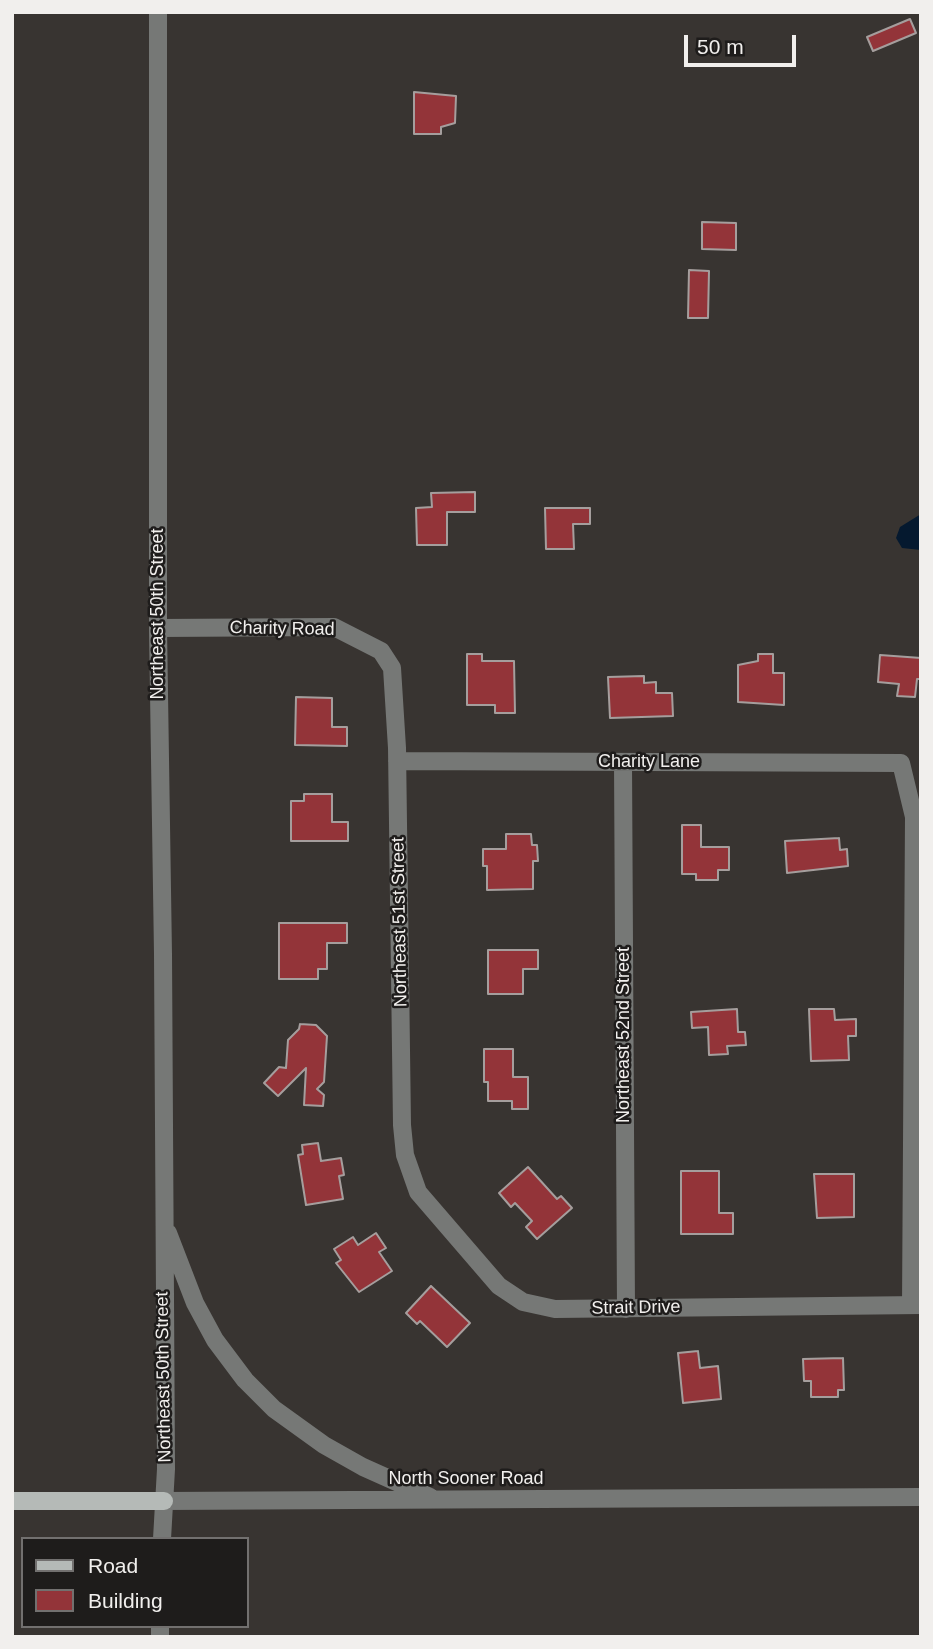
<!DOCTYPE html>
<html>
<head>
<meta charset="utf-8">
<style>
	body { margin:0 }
	#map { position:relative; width:933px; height:1649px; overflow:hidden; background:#383431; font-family:Arial,sans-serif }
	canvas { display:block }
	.frame { position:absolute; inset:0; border:14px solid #f1efed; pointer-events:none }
	.legend { position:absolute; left:21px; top:1537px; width:228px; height:91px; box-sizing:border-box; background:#1e1c1b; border:2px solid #72706f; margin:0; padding:9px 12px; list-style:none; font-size:21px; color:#f1efed }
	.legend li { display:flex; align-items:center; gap:14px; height:35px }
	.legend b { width:35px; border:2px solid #72706f }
	.scale { position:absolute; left:684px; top:35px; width:112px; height:32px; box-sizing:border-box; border:4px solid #f1efed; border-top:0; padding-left:9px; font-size:21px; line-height:24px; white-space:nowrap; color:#f1efed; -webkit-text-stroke:5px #1e1c1b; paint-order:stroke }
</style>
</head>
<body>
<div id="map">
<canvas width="933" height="1649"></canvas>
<div class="frame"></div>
<ul class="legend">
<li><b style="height:9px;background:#b5bab7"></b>Road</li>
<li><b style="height:19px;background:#933439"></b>Building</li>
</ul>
<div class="scale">50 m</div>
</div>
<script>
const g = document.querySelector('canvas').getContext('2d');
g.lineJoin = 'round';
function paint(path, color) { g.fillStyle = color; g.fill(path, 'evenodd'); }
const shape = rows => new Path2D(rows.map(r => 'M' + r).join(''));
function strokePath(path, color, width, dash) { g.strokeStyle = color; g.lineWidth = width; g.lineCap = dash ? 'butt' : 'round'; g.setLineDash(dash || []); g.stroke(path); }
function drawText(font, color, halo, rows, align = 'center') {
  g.font = font + ' Arial,sans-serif'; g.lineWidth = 5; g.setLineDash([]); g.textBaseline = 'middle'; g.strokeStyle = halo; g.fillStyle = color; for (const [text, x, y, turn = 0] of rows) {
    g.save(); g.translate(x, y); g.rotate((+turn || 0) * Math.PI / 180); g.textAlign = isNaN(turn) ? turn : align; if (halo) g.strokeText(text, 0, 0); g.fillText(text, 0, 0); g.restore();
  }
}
const water = shape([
	[921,514,921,550,902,548,896,538,900,527]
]);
const building = shape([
	[910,19,916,33,873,51,867,37,910,19],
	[414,92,456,96,455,123,441,127,441,134,414,134,414,92],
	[702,222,736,223,736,250,702,249,702,222],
	[689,270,709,271,708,318,688,318,689,270],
	[475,492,475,512,447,512,447,545,417,545,416,508,432,507,431,493,475,492],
	[545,508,590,508,590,524,573,524,574,549,546,549,545,508],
	[467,654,482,654,482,661,514,661,515,713,495,713,495,705,467,705,467,654],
	[758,654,773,654,773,673,784,673,784,705,738,702,738,665,758,661,758,654],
	[880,655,921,658,921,679,917,679,915,697,897,696,899,684,878,682,880,655],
	[644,676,644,683,656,682,656,693,672,693,673,716,610,718,608,677,644,676],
	[296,697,332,698,332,727,347,727,347,746,295,745,296,697],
	[304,794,332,794,332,822,348,822,348,841,291,841,291,801,304,801,304,794],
	[682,825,701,825,701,847,729,847,729,870,718,870,718,880,696,880,696,874,682,874,682,825],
	[506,834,531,834,532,845,537,845,538,861,533,861,533,889,487,890,487,866,483,866,483,849,506,849,506,834],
	[839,838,840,850,847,849,848,866,787,873,785,841,839,838],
	[279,923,347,923,347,943,327,943,327,969,318,969,318,979,279,979,279,923],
	[488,950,538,950,538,969,523,969,523,994,488,994,488,950],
	[737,1009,738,1032,745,1032,746,1045,727,1046,728,1054,709,1055,708,1027,692,1028,691,1012,737,1009],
	[809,1009,834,1009,835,1020,856,1019,856,1036,848,1036,849,1060,811,1061,809,1009],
	[300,1024,316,1025,327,1036,324,1082,317,1089,324,1095,323,1106,304,1105,306,1068,278,1096,264,1083,279,1067,286,1068,288,1040,299,1029,300,1024],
	[484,1049,513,1049,513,1077,528,1077,528,1109,512,1109,512,1101,488,1101,488,1082,484,1082,484,1049],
	[318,1143,321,1161,341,1158,344,1175,339,1176,343,1199,306,1205,298,1155,303,1154,302,1145,318,1143],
	[528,1167,557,1199,561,1196,572,1208,537,1239,526,1227,532,1221,515,1203,511,1207,499,1193,528,1167],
	[681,1171,719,1171,719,1213,733,1213,733,1234,681,1234,681,1171],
	[814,1174,854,1174,854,1217,817,1218,814,1174],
	[376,1233,386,1248,379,1252,392,1271,359,1292,336,1263,341,1260,334,1249,353,1237,358,1245,376,1233],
	[431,1286,470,1323,447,1347,420,1321,417,1324,406,1313,431,1286],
	[698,1351,700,1368,718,1366,721,1399,683,1403,678,1353,698,1351],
	[843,1358,844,1390,838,1390,838,1397,811,1397,811,1381,804,1381,803,1359,843,1358]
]);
const minor = shape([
	[158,12,158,628,163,954,166,1469,162,1539],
	[158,628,334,627,381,651,392,668,397,748,402,1125,405,1155,418,1192,499,1286,523,1302,555,1309,921,1305],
	[397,761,901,763,914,817,911,1305],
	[623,762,626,1309],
	[168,1233,195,1303,215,1340,245,1380,274,1409,324,1445,363,1467,430,1497],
	[164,1501,921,1497],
	[160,1637,160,1626]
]);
const major = shape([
	[12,1501,164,1501]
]);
const streetNames = [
	["Northeast 50th Street",158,614,-90],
	["Charity Road",282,629,1],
	["Charity Lane",649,762],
	["Northeast 51st Street",400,922,-91],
	["Northeast 52nd Street",624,1035,-90],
	["Strait Drive",636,1308,-1],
	["Northeast 50th Street",164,1377,-91],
	["North Sooner Road",466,1479]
];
paint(water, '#05192f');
paint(building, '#933439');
strokePath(building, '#a59e9d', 2);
strokePath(minor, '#767876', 18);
strokePath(major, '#b5bab7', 18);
drawText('18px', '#f1efed', '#1e1c1b', streetNames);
</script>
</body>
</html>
